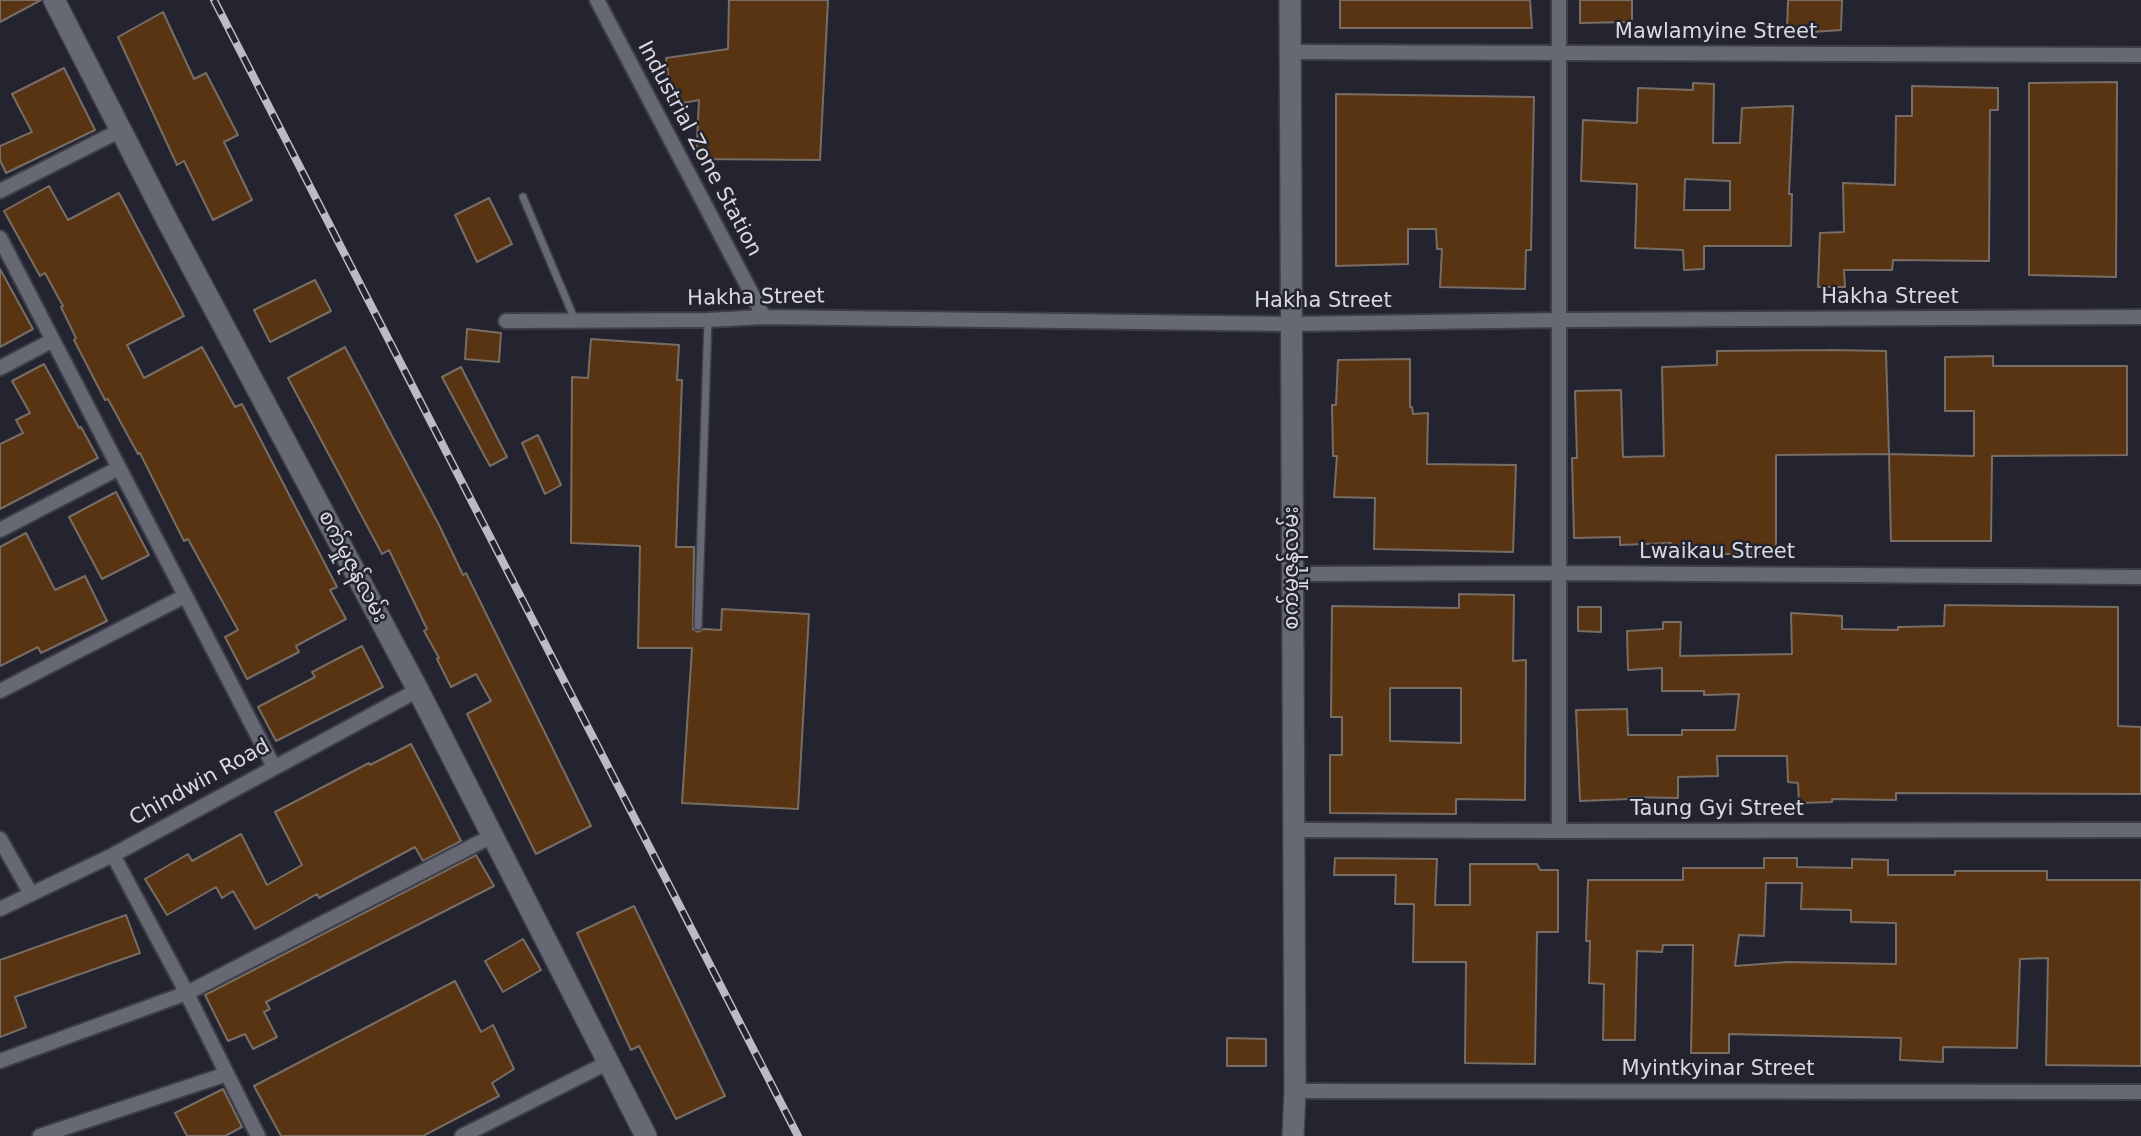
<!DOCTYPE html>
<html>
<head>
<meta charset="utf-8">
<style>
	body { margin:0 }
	canvas { display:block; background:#23242f }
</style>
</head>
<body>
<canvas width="2141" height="1136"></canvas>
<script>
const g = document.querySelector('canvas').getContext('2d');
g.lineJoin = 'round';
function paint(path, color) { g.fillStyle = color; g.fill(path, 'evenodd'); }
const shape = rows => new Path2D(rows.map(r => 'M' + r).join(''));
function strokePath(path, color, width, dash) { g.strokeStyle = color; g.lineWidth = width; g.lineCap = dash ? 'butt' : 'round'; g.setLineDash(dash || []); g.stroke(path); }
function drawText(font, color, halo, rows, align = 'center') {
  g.font = font + ' "DejaVu Sans","Noto Sans Myanmar",sans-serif'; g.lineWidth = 5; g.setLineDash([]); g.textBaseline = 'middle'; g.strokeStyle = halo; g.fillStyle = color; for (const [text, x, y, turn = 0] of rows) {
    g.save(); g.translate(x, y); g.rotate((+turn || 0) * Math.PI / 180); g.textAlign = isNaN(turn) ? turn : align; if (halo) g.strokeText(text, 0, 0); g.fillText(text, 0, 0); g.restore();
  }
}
const building = shape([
	[0,0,41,0,0,22,0,0],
	[729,0,828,0,820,160,696,159,699,100,672,105,666,58,728,49,729,0],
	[1340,0,1530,0,1532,28,1340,28,1340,0],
	[1580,0,1632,0,1632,22,1580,23,1580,0],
	[1788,0,1842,0,1841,30,1813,32,1787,30,1788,0],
	[163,12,194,79,206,73,238,135,224,142,252,200,213,220,184,161,177,165,118,37,163,12],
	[64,68,95,130,6,173,0,160,0,146,32,132,12,94,64,68],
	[2117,82,2116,277,2029,275,2029,83,2117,82],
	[1693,83,1714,84,1713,143,1740,143,1742,108,1793,106,1789,194,1792,194,1791,246,1704,246,1704,269,1684,270,1683,250,1635,248,1637,184,1581,181,1583,120,1637,123,1638,88,1693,90,1693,83],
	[1685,179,1730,181,1730,210,1684,210,1685,179],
	[1912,86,1998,88,1998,110,1990,110,1989,261,1893,260,1892,270,1844,270,1845,287,1818,287,1820,233,1844,232,1843,183,1895,185,1896,116,1912,116,1912,86],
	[1336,94,1534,97,1531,250,1526,250,1525,289,1440,287,1442,249,1437,249,1436,229,1408,229,1408,264,1336,266,1336,94],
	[49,186,68,220,119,193,184,316,127,345,144,378,202,347,235,407,242,404,337,587,330,590,346,619,296,646,299,652,247,679,225,637,238,630,188,539,184,541,140,453,138,454,108,399,105,400,74,340,76,338,61,307,63,306,45,273,40,276,4,211,49,186],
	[489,198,512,244,477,262,455,215,489,198],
	[0,269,33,329,0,347,0,269],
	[315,280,331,311,270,342,254,310,315,280],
	[467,329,501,333,499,362,465,359,467,329],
	[591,339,679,345,677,380,682,380,676,547,694,547,693,629,698,632,703,629,721,630,722,609,809,614,798,809,682,803,692,648,638,648,640,546,571,543,572,377,588,378,591,339],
	[345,347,439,525,463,575,466,573,591,826,536,854,467,714,491,701,476,674,451,687,437,659,439,658,424,631,427,629,389,550,382,554,288,378,345,347],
	[1828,350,1886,351,1889,454,1776,455,1776,554,1723,554,1723,548,1671,547,1671,543,1620,545,1620,537,1574,538,1572,458,1577,458,1575,391,1621,390,1623,457,1664,456,1662,367,1717,365,1717,351,1828,350],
	[1993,356,1993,366,2127,366,2127,455,1992,456,1991,541,1891,541,1889,454,1974,456,1974,411,1945,411,1945,357,1993,356],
	[1410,359,1410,407,1412,407,1413,414,1428,413,1427,464,1516,465,1513,552,1374,549,1375,498,1334,497,1337,456,1333,456,1332,405,1336,405,1338,360,1410,359],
	[44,364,79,428,81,427,98,458,0,509,0,444,23,433,16,420,30,413,12,381,44,364],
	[461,367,507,457,490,466,442,377,461,367],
	[538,435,561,485,545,494,522,443,538,435],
	[116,492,149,555,102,579,69,517,116,492],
	[26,533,55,590,85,576,107,621,41,653,38,647,0,666,0,547,26,533],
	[1459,594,1514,595,1513,661,1526,660,1525,800,1456,799,1456,814,1330,813,1330,755,1342,755,1342,717,1331,717,1332,606,1459,608,1459,594],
	[1390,688,1461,688,1461,743,1390,741,1390,688],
	[1945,605,2118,607,2118,726,2141,727,2141,794,1896,793,1896,800,1832,799,1832,802,1799,803,1798,783,1788,782,1787,756,1717,756,1718,776,1678,777,1678,798,1629,797,1629,799,1580,801,1576,710,1627,709,1628,735,1682,735,1682,730,1735,730,1739,694,1704,695,1704,691,1662,691,1662,668,1628,670,1627,631,1663,629,1663,622,1681,622,1680,656,1792,654,1791,613,1842,616,1842,629,1898,630,1898,627,1944,626,1945,605],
	[1578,607,1601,607,1601,632,1578,631,1578,607],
	[362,646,383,687,276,741,258,707,315,677,312,672,362,646],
	[411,744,461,841,423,861,415,847,319,898,317,894,255,929,233,891,222,898,216,887,167,915,145,879,188,854,192,861,241,834,267,885,302,865,275,812,369,763,370,765,411,744],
	[476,855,494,886,266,1002,270,1009,264,1012,277,1037,253,1049,245,1034,228,1041,205,995,476,855],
	[1335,858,1437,859,1435,905,1470,905,1470,864,1537,864,1540,870,1558,870,1558,932,1537,932,1535,1064,1465,1063,1466,962,1413,962,1414,904,1395,904,1396,875,1334,875,1335,858],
	[1764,858,1797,858,1797,867,1852,868,1852,859,1888,860,1888,875,1955,875,1955,871,2047,871,2047,880,2141,880,2141,1066,2046,1065,2048,958,2020,959,2017,1048,1943,1047,1943,1062,1900,1060,1901,1038,1729,1034,1729,1053,1691,1053,1693,945,1663,945,1662,952,1637,951,1635,1040,1603,1040,1604,984,1589,983,1590,941,1586,941,1588,880,1683,880,1683,868,1764,868,1764,858],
	[1766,883,1802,883,1801,909,1851,910,1851,922,1896,923,1896,964,1788,962,1735,966,1739,935,1764,936,1766,883],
	[634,906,725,1096,676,1119,639,1046,631,1050,577,933,634,906],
	[126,915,140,953,15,997,26,1027,0,1037,0,960,126,915],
	[523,939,541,970,503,992,485,961,523,939],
	[455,981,481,1032,493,1025,514,1069,492,1083,499,1096,423,1136,281,1136,254,1086,455,981],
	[1227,1038,1266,1039,1266,1066,1227,1066,1227,1038],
	[223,1089,242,1127,225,1136,187,1136,175,1113,223,1089]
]);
const lane = shape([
	[523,197,575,320],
	[698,626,708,320]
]);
const street = shape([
	[597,0,764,317],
	[1290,52,2141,55],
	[0,191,121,130],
	[0,238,274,767],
	[506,321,708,320,764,317,1292,324,1560,320,2141,317],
	[0,368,53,340],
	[0,530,119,468],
	[1293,574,1559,573,2141,577],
	[0,691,185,596],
	[1294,830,1559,831,2141,830],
	[1559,831,1559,0],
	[0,839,31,894],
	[113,855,182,984,258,1136],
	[0,909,113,855,418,690],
	[0,1061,187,993,492,836],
	[1295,1091,2141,1092],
	[40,1136,227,1074],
	[462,1136,607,1063]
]);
const secondary = shape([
	[54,0,167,220,418,690,646,1136],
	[1290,0,1295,1091,1293,1136]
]);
const rail = shape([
	[214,0,798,1136]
]);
const streetNames = [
	["Mawlamyine Street",1716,33],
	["Industrial Zone Station",699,149,62],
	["Hakha Street",756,298,-1],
	["Hakha Street",1890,298],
	["Hakha Street",1323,302],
	["Lwaikau Street",1717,553],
	["စက်မှုဇုန်လမ်း",352,567,62],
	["စက်မှုဇုန်လမ်း",1293,568,-90],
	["Chindwin Road",200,783,-29],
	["Taung Gyi Street",1717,810],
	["Myintkyinar Street",1718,1070]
];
paint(building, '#593412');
strokePath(building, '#786d64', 2);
strokePath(lane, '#3d3e47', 10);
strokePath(street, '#3d3e47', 18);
strokePath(secondary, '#3d3e47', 24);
strokePath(lane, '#666874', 7);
strokePath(street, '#666874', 14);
strokePath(secondary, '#666874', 21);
strokePath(rail, '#babbc3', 8);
strokePath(rail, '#23242f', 5, [16]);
drawText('21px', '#d9dae1', '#23242f', streetNames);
</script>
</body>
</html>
